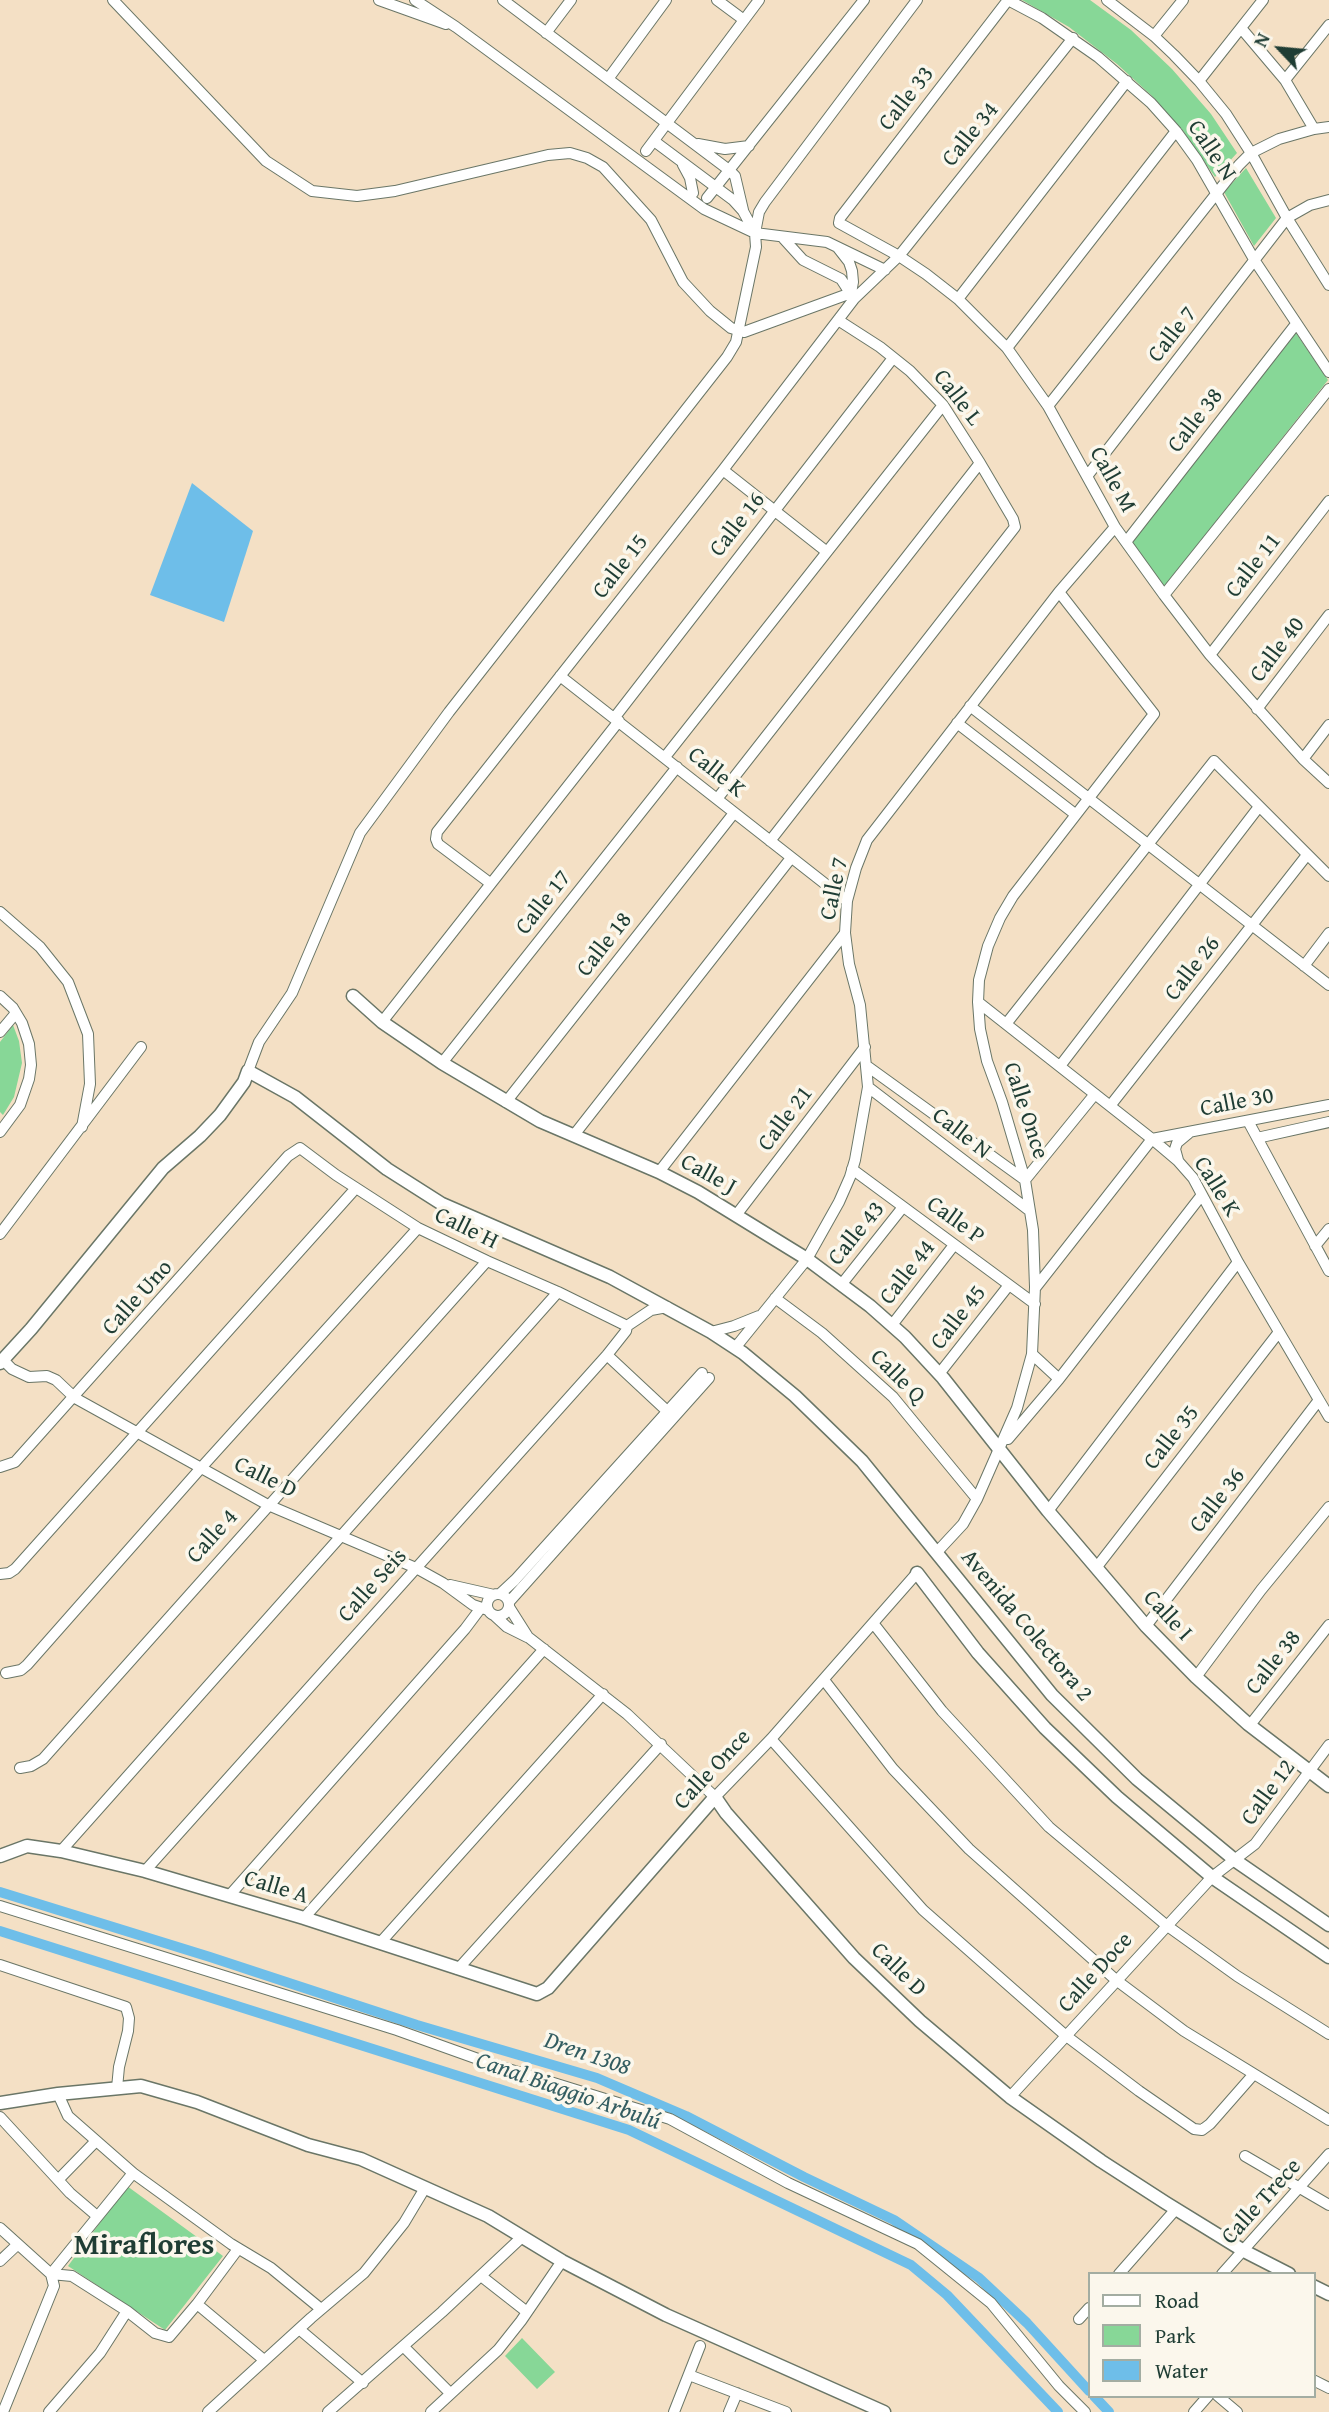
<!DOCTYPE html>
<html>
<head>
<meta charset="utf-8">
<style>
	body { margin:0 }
	#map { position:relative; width:1329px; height:2412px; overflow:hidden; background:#f4e0c5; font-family:"Gentium Book Plus",serif }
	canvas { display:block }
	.legend { position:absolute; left:1088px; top:2272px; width:228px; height:126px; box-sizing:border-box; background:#fbf7ec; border:2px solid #a3ada2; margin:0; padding:9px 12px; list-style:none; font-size:21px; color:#1f3d34 }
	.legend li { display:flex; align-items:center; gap:14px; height:35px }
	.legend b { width:35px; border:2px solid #a3ada2 }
	.north { position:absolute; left:1245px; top:14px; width:70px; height:70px; -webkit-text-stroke:5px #fbf7ec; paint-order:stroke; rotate:296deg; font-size:19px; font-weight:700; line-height:28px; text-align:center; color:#1f3d34 }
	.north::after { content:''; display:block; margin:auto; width:24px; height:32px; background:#1f3d34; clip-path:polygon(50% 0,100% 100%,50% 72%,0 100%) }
</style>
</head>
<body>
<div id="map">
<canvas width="1329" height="2412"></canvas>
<ul class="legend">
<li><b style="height:9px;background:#fff"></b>Road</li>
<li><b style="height:19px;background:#87d797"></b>Park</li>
<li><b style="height:19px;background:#6ebee9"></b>Water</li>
</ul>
<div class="north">N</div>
</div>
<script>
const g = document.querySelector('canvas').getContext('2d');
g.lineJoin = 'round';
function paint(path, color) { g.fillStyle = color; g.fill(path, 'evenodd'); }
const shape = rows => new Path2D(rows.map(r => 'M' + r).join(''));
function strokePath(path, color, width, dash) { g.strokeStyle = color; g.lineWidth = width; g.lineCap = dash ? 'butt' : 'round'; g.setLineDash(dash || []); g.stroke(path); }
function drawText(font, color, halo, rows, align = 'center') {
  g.font = font + ' "Gentium Book Plus",serif'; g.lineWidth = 7; g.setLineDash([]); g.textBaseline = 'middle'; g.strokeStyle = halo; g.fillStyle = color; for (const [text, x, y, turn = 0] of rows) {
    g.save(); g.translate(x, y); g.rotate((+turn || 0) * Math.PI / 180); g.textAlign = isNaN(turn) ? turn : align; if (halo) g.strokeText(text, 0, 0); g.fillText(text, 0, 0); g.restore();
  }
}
const green = shape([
	[1022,0,1090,0,1131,30,1172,69,1211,114,1237,153,1215,177,1183,131,1152,96,1117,64,1069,27],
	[1246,168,1276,218,1254,246,1224,192],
	[1296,333,1328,380,1164,587,1131,543],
	[13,1025,19,1041,22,1063,14,1097,3,1115,0,1112,0,1042],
	[127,2186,223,2256,165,2330,68,2266],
	[522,2338,555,2372,537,2389,505,2356]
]);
const water = shape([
	[192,483,253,531,224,622,150,595]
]);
const canal = shape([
	[0,1892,210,1957,417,2025,597,2078,686,2116,804,2177,894,2220,979,2278,1027,2323,1089,2391],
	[0,1931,629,2130,911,2265,947,2295,1058,2412],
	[1094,2396,1109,2412]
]);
const minor = shape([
	[113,0,266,161,312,191,357,196,395,191,548,155,570,153,587,158,603,167,651,220,683,282,710,311,731,328,744,332,851,293,853,282,852,271,849,262,838,248],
	[379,0,446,24],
	[415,0,456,27,704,209,755,233,827,242,885,270],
	[503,0,729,170,735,176,743,210],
	[717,0,744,20],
	[1008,0,840,218,839,223,899,256,926,274,958,299,1007,348,1048,406,1115,527,1164,595,1210,655,1303,759,1329,783],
	[1008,0,1042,18,1098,57,1151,103,1176,131,1197,160,1255,261,1329,372],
	[1107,0,1154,36,1174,55,1199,81,1226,114,1251,153,1287,218,1329,285],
	[1241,28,1285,80,1314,129],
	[546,33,571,0],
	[1154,36,1183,0],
	[608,79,666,0],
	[1285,80,1329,25],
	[1199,81,1263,0],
	[698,144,725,149,749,146],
	[646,151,759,0],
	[683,165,690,178,693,193],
	[707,198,864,0],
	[755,233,759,212,765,202,917,0],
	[783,238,803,260,841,279,852,296],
	[958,299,1127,81],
	[1007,348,1176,131],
	[1048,406,1239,165,1251,153,1279,139,1314,129,1329,127],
	[723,470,827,552],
	[1088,475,1287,218,1310,205,1329,200],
	[1126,542,1296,324],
	[1164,595,1329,389],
	[1210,655,1329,501],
	[560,676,847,901],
	[970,706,1329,985],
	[1257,709,1329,615],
	[615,717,893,358],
	[957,723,1075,814],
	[665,757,943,405],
	[1303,759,1329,725],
	[717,799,980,463],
	[770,841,1015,527,1013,519,980,463,943,405,910,371,880,347,838,320],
	[490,883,438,844,436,839,437,832,723,470,854,299,899,256,1073,38],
	[0,912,40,947,68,982,88,1034,90,1084,82,1127],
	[1304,966,1329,933],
	[0,996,13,1008,22,1023,29,1044,31,1065,29,1079,20,1105,0,1132],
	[978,1002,1152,1139,1178,1161,1193,1178,1238,1262,1329,1417],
	[382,1022,619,721],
	[1006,1024,1214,761,1329,876],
	[0,1032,16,1013],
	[442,1063,677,767],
	[867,1066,1025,1180,1095,1094],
	[1060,1066,1258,808],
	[248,1071,259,1042,292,993,360,833,449,712,727,357,736,342,756,247,755,233,743,211,733,200,654,141],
	[868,1087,1030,1211],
	[506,1102,734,813],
	[1110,1106,1307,855],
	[1248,1121,1329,1271],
	[574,1135,791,858],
	[1257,1138,1329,1122],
	[1178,1160,1175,1149,1177,1143,1189,1133],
	[852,1169,1035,1304],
	[659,1172,845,933],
	[737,1214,865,1047],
	[0,1234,141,1047],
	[1315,1246,1329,1229],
	[841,1285,903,1207],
	[1036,1287,1152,1139,1329,1105],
	[775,1298,822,1333,893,1397,977,1499],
	[892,1325,954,1245],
	[711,1332,734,1326,759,1316],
	[735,1348,807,1259,839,1202,850,1177,855,1160,868,1087,860,1005,849,964,845,933,847,901,856,868,867,840,1059,592,1115,527],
	[1032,1354,1059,1379],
	[607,1355,667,1411],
	[3,1360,12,1369,29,1377,47,1376,56,1380,75,1398,268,1505,416,1568,443,1583,473,1605,488,1610],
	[939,1374,1009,1285],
	[1008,1439,1059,1379,1201,1196],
	[0,1467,15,1462,288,1156,300,1148,336,1175,418,1228,487,1261,558,1292,627,1326],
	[1048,1511,1238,1262],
	[937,1552,963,1524,977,1499,1017,1408,1032,1354,1035,1287,1033,1230,1025,1180,1002,1102,987,1061,980,1029,978,1002,979,980,988,946,1000,918,1013,896,1154,714,1059,592],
	[1096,1568,1279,1332],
	[0,1574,9,1573,15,1569,356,1188],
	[450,1585,494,1595],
	'487 1605a11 11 0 1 1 22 0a11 11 0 1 1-22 0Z',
	[500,1594,515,1580,702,1373],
	[509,1602,709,1378],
	[509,1607,528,1637,627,1714,715,1797,771,1739,917,1573],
	[495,1616,507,1627,527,1637],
	[873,1623,942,1711,1049,1827,1166,1925,1237,1976,1329,2034],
	[1146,1626,1319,1400],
	[6,1673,21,1670,27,1665,200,1469,418,1228],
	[1196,1677,1261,1590,1329,1507],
	[824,1680,893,1769,969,1849,1116,1980,1184,2031,1329,2120],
	[1250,1725,1329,1625],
	[771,1739,923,1910,1065,2035,1139,2091,1194,2129,1202,2130,1210,2124,1253,2075],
	[20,1768,31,1766,43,1759,487,1261],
	[61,1851,558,1292],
	[145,1871,607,1355,626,1331,627,1326,651,1310,667,1307],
	[229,1896,465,1629,480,1609],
	[0,1906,397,2030,492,2064,670,2119,788,2183,918,2244,991,2303,1059,2386,1085,2412],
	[304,1918,544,1649],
	[380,1943,603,1694],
	[0,1965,126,2007,129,2018,128,2031,119,2067,117,2088],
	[458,1969,661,1744],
	[58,2094,68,2116,133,2173,231,2244,271,2268,321,2309],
	[1010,2097,1212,1877,1255,1844,1329,1745],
	[0,2117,70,2193,97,2216],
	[1245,2156,1329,2205],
	[58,2180,95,2142],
	[0,2228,51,2274,54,2286,3,2412],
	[0,2261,17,2245],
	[51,2274,72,2276,127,2311,155,2333,169,2337,197,2304,238,2249],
	[51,2274,133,2173],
	[1119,2274,1176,2209],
	[1222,2274,1329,2154],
	[481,2276,527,2312],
	[197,2304,264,2360],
	[1079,2319,1089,2308],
	[299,2329,363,2383],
	[404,2347,450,2393],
	[689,2375,786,2412],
	[1313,2380,1329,2388],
	[1218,2396,1237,2412],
	[49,2412,100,2353,127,2311],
	[208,2412,311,2318,364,2273,404,2223,425,2188],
	[328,2412,442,2312,522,2237],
	[431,2412,498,2350,521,2321,562,2261],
	[674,2412,700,2346],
	[729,2412,737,2393],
	[1194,2412,1208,2396]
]);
const tertiary = shape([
	[353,996,382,1022,442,1063,540,1121,659,1172,698,1192,807,1259,870,1306,905,1337,943,1378,1048,1511,1146,1626,1196,1677,1248,1724,1329,1786],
	[0,1363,31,1329,163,1168,200,1136,220,1115,244,1082,248,1071,295,1097,387,1169,442,1204,610,1277,711,1332,743,1353,795,1396,862,1461,1052,1695,1137,1779,1236,1861,1329,1925],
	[917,1573,978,1653,1045,1728,1117,1797,1212,1877,1329,1957],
	[0,1856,27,1846,61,1851,145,1871,304,1918,537,1994,548,1988,715,1797,726,1813,854,1958,920,2021,1010,2097,1101,2161,1166,2203,1244,2251,1289,2274],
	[0,2103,58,2094,141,2086,197,2102,308,2145,361,2159,488,2216,562,2261,666,2315,884,2412],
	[1313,2286,1329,2294]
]);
const streetNames = [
	["Calle 33",907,99,-52],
	["Calle 34",971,135,-51],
	["Calle N",1211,151,56],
	["Calle 7",1173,335,-52],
	["Calle L",957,398,52],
	["Calle 38",1196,421,-52],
	["Calle M",1112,480,61],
	["Calle 16",738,525,-52],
	["Calle 11",1254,566,-52],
	["Calle 15",621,567,-52],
	["Calle 40",1278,650,-53],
	["Calle K",716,773,39],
	["Calle 7",835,889,-78],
	["Calle 17",544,903,-52],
	["Calle 18",605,945,-52],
	["Calle 26",1193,969,-52],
	["Calle 30",1237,1103,-11],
	["Calle Once",1025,1111,72],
	["Calle 21",786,1119,-53],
	["Calle N",961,1134,38],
	["Calle J",708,1175,29],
	["Calle K",1216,1187,58],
	["Calle P",955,1221,36],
	["Calle H",466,1229,26],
	["Calle 43",857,1234,-51],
	["Calle 44",908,1273,-52],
	["Calle Uno",138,1298,-48],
	["Calle 45",959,1318,-52],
	["Calle Q",897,1377,45],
	["Calle 35",1172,1438,-52],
	["Calle D",265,1478,26],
	["Calle 36",1218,1501,-52],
	["Calle 4",213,1537,-48],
	["Calle Seis",373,1586,-48],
	["Calle I",1167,1616,47],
	["Avenida Colectora 2",1026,1626,50],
	["Calle 38",1274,1663,-52],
	["Calle Once",713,1770,-47],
	["Calle 12",1269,1793,-54],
	["Calle A",276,1888,17],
	["Calle D",898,1970,44],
	["Calle Doce",1096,1973,-48],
	["Calle Trece",1262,2202,-48]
];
const waterNames = [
	["Dren 1308",587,2055,19],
	["Canal Biaggio Arbulú",568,2092,19]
];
const districtNames = [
	["Miraflores",144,2246]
];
paint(green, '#87d797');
paint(water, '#6ebee9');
strokePath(canal, '#6ebee9', 10);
strokePath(minor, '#6a7667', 12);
strokePath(tertiary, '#6a7667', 15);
strokePath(minor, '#fff', 10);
strokePath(tertiary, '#fff', 12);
drawText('23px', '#1f3d34', '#fbf7ec', streetNames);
drawText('italic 24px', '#335d61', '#fbf7ec', waterNames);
drawText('bold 30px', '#1f3d34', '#fbf7ec', districtNames);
</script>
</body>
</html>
